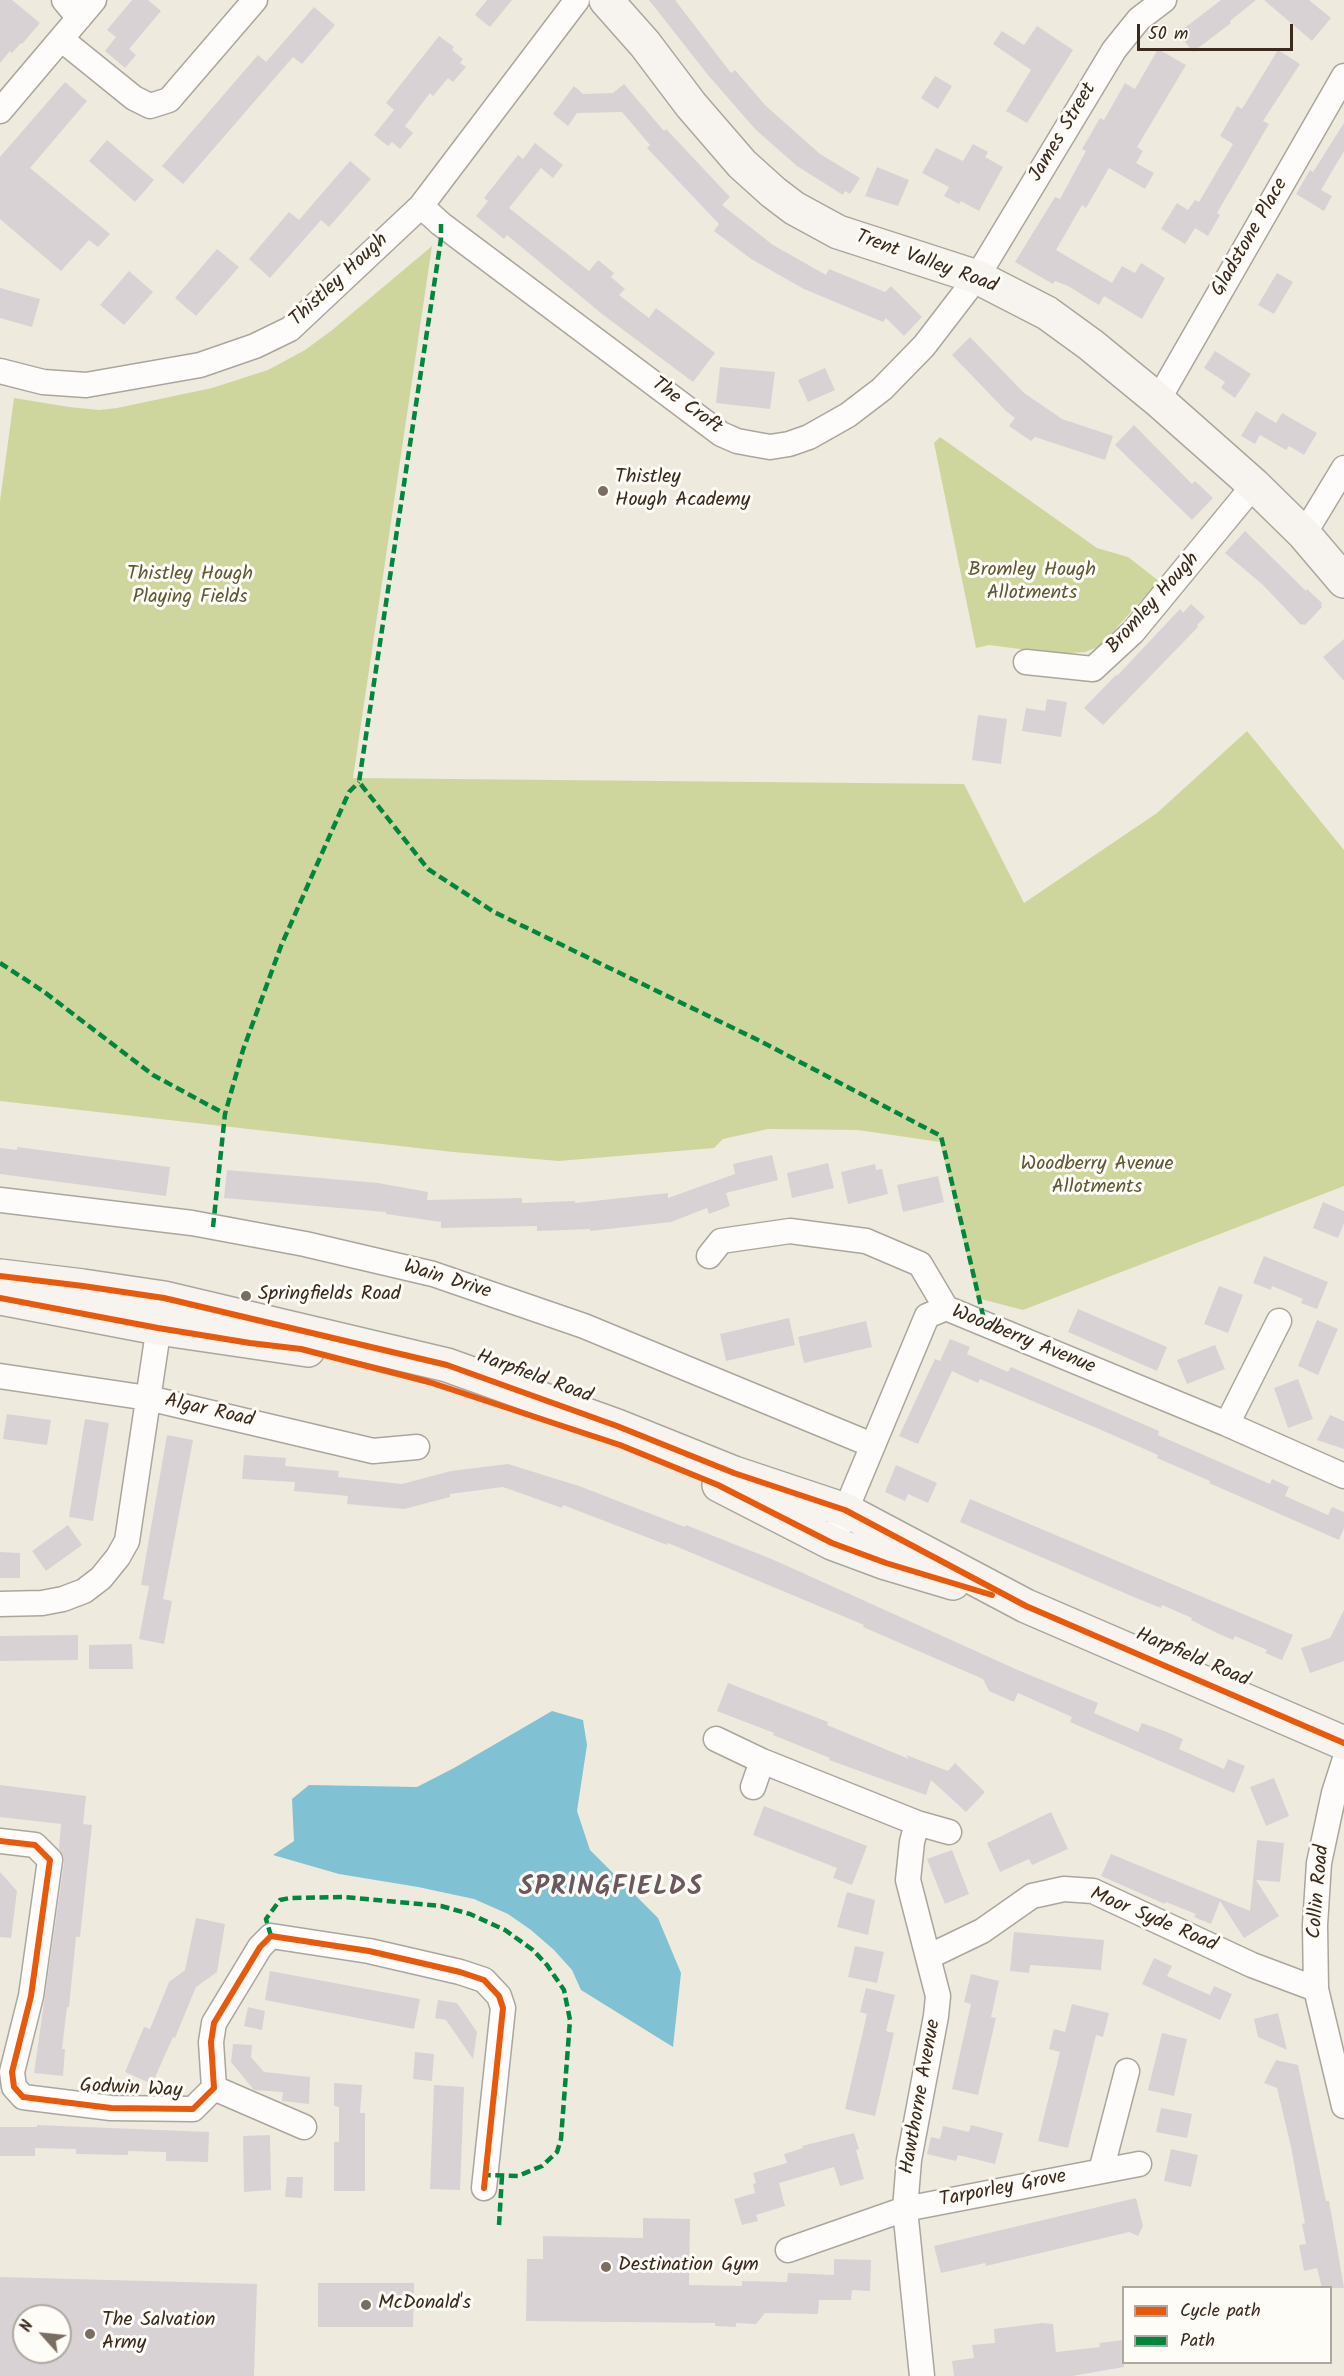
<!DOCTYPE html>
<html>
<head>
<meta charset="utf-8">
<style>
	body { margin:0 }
	#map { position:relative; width:1344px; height:2376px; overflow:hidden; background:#efeade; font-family:Kalam,sans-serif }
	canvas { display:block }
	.legend { position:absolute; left:1122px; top:2286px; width:210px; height:78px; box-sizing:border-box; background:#fdfcf7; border:2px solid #afa8a0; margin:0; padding:8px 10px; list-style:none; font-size:18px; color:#3b2a1e }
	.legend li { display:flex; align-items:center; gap:12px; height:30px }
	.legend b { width:30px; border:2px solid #afa8a0 }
	.north { position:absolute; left:12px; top:2304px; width:60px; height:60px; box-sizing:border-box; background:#fdfcf7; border:2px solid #afa8a0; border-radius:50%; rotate:297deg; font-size:16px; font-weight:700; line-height:24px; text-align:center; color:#3b2a1e }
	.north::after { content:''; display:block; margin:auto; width:21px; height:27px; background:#7a6d61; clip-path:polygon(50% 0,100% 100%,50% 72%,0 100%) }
	.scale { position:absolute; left:1137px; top:24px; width:156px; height:27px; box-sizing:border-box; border:3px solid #3b2a1e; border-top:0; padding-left:8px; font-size:18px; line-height:21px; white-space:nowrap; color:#3b2a1e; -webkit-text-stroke:4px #fdfcf7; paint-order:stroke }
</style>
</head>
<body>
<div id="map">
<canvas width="1344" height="2376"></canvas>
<ul class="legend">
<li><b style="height:8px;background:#e8590c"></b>Cycle path</li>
<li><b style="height:8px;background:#00873e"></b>Path</li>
</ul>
<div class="north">N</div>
<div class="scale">50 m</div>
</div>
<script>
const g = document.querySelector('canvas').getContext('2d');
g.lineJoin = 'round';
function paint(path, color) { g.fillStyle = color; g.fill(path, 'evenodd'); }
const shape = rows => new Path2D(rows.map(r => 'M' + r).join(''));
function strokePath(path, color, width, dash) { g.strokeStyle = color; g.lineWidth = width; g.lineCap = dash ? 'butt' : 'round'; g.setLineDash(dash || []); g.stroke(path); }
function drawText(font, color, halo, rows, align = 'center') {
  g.font = font + ' Kalam,sans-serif'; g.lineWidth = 6; g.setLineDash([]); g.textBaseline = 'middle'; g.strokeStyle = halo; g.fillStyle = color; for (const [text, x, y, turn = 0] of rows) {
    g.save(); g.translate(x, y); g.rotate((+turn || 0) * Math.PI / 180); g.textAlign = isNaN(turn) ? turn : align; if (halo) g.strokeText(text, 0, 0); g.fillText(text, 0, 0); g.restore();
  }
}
const green = shape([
	[432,246,353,778,964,784,1024,903,1157,813,1247,731,1344,850,1344,1186,1023,1310,977,1298,940,1142,858,1130,768,1129,723,1139,714,1148,559,1161,453,1152,0,1101,0,501,14,398,69,407,99,410,117,408,212,388,268,370,305,350,331,331],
	[940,437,1097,548,1128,557,1159,581,1100,646,1085,652,1058,654,989,645,976,648,934,443]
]);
const water = shape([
	[552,1711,583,1720,587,1745,577,1811,590,1850,658,1918,681,1973,673,2047,581,1990,572,1970,554,1950,531,1930,508,1914,474,1899,418,1887,339,1874,273,1855,294,1841,292,1799,309,1785,417,1787,454,1768]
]);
const building = shape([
	[0,0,12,0,40,23,22,44,21,43,12,53,10,51,0,63],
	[132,0,148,0,161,11,129,49,136,55,125,68,105,51,116,37,107,30],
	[487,0,512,0,490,27,475,15],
	[649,0,675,0,731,73,735,70,765,105,820,154,860,178,850,194,845,191,843,195,797,166,756,130,708,75],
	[1221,0,1256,0,1230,21,1231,23,1193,52,1178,33],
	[1264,0,1309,0,1331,18,1312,41],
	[314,7,335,25,302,64,293,57,183,184,162,166,258,55,266,62],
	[1037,26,1073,50,1027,123,1006,111,1031,70,993,44,1002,31,1024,45],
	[439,36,454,47,452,50,463,59,460,63,466,67,453,82,448,78,433,96,430,93,405,126,413,133,400,149,392,142,388,146,374,135,394,110,386,103],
	[1158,49,1186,65,1137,147,1143,151,1136,163,1154,173,1145,189,1109,168,1086,208,1082,205,1056,250,1112,283,1122,266,1135,273,1141,263,1165,278,1142,319,1104,296,1099,305,1068,286,1055,281,1053,284,1015,262,1055,197,1060,199,1086,151,1082,149,1100,118,1104,120,1125,83,1135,89],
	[1278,50,1300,64,1263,121,1269,124,1217,213,1220,215,1208,236,1195,228,1185,244,1161,229,1177,203,1188,210,1195,200,1199,202,1233,144,1220,136,1237,106,1242,109],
	[935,76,952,86,938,109,921,98],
	[65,82,87,101,30,168,110,234,98,247,89,240,61,271,0,219,0,157],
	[624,84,664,131,666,129,730,197,722,205,773,245,826,275,829,269,885,292,891,286,922,317,904,336,886,318,883,322,804,289,751,259,714,231,719,224,647,148,650,145,622,112,577,113,568,126,553,114,574,86,583,94,613,93],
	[1344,123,1344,151,1321,190,1332,196,1324,211,1296,194,1310,170,1313,172],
	[107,140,154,180,135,202,89,161],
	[535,143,563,165,553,178,541,168,509,208,589,271,598,260,614,273,611,277,625,289,619,295,649,318,656,308,715,353,693,382,602,314,507,235,504,239,476,216,488,201,484,198,518,155,523,159],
	[973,144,988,152,985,157,1003,167,979,211,961,201,959,204,944,196,949,187,922,173,936,148,963,161],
	[350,161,371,179,329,227,321,220,270,278,249,259,289,212,299,220],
	[877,167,909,180,898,206,865,196],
	[217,249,239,267,196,316,175,298],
	[129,271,153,292,124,325,100,305],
	[1277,273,1293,282,1274,314,1258,305],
	[0,288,40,299,32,327,0,318],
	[970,337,1024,393,1062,419,1113,436,1105,460,1035,437,1031,441,1009,426,1015,418,1006,411,952,355],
	[1215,351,1251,374,1235,398,1221,388,1225,382,1204,368],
	[720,367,775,372,770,409,716,403],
	[825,368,835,390,808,402,798,380],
	[1256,411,1276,423,1282,413,1317,433,1304,455,1289,446,1286,450,1260,435,1255,444,1241,436],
	[1134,425,1192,484,1195,481,1213,498,1192,520,1115,445],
	[1245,531,1306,591,1307,589,1322,603,1321,605,1322,607,1305,625,1303,624,1301,625,1263,585,1225,553],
	[1191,604,1205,617,1197,625,1198,627,1103,725,1084,708,1116,675,1117,676,1180,609,1183,613],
	[1344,639,1344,681,1323,657],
	[1047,699,1067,702,1061,737,1022,731,1026,708,1045,711],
	[978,715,1007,719,1001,764,972,760],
	[17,1147,170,1167,166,1196,0,1174,0,1148,17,1150],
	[772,1155,778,1180,726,1193,730,1206,709,1214,707,1208,671,1222,590,1231,590,1229,537,1231,537,1226,441,1228,441,1222,386,1214,386,1212,224,1198,227,1170,378,1183,428,1192,427,1200,522,1198,522,1203,575,1201,575,1203,668,1193,668,1198,735,1174,733,1164],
	[828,1163,834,1188,792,1198,787,1173],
	[875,1164,876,1170,882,1169,888,1194,848,1204,841,1172],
	[938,1176,944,1202,903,1212,897,1185],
	[1323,1202,1344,1211,1344,1223,1338,1238,1313,1228],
	[1264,1256,1328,1282,1317,1309,1301,1303,1303,1299,1272,1286,1271,1290,1253,1283],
	[1219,1286,1243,1295,1228,1333,1204,1324],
	[1078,1309,1167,1347,1157,1371,1068,1332],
	[789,1318,795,1345,726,1361,720,1334],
	[1317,1320,1338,1329,1318,1375,1298,1366],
	[866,1321,872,1347,804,1363,798,1337],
	[950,1339,970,1347,967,1354,1008,1372,1011,1367,1159,1431,1158,1435,1270,1484,1272,1479,1289,1487,1285,1496,1328,1515,1332,1507,1344,1512,1344,1528,1339,1540,1209,1483,1210,1481,1157,1458,1158,1455,1099,1429,980,1379,978,1383,952,1371,918,1444,899,1436,935,1359,940,1361],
	[1215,1345,1225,1369,1187,1384,1177,1360],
	[1298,1379,1313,1419,1288,1428,1274,1388],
	[7,1414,51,1420,47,1445,3,1439],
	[1330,1415,1344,1421,1344,1449,1317,1440],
	[85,1419,109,1423,93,1521,69,1517],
	[167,1435,193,1440,163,1599,172,1601,164,1644,139,1639,149,1586,141,1585],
	[244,1455,286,1458,285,1466,339,1471,338,1477,402,1484,451,1471,508,1464,579,1486,685,1527,686,1525,774,1560,1020,1671,1098,1703,1094,1713,1138,1732,1142,1723,1167,1732,1183,1739,1179,1749,1224,1769,1228,1759,1245,1766,1234,1793,1070,1722,1072,1717,1018,1693,1014,1702,989,1691,983,1679,863,1627,864,1625,668,1543,667,1545,563,1505,562,1508,503,1487,450,1494,450,1497,404,1509,347,1504,348,1496,294,1491,295,1482,242,1479],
	[896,1465,937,1483,928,1503,908,1494,905,1501,885,1492],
	[970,1499,1293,1635,1282,1660,1265,1653,1267,1650,1235,1636,1233,1640,1217,1633,1191,1620,1192,1618,1162,1605,1161,1608,1136,1598,960,1522],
	[68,1525,82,1545,46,1571,32,1551],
	[0,1552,20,1553,20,1578,0,1578],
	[1344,1610,1344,1661,1310,1673,1301,1648,1330,1638],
	[78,1635,78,1660,0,1661,0,1636],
	[132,1644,133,1669,89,1669,89,1645],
	[728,1683,828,1722,827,1725,909,1759,906,1755,948,1771,955,1763,985,1792,966,1812,931,1780,926,1795,829,1760,830,1758,773,1735,774,1733,717,1711],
	[1274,1778,1289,1816,1266,1826,1250,1787],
	[0,1785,86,1796,83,1824,92,1825,80,1937,76,1937,69,2007,67,2007,62,2049,65,2049,63,2076,34,2073,64,1862,63,1855,59,1849,61,1824,0,1817],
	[764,1806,867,1846,852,1885,833,1878,837,1868,753,1835],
	[1051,1812,1068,1849,1032,1865,1029,1859,1000,1872,987,1843],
	[1257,1840,1284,1843,1280,1882,1256,1880,1279,1916,1244,1938,1220,1901,1211,1924,1194,1917,1196,1914,1166,1902,1165,1904,1101,1876,1111,1854,1250,1911],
	[952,1850,969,1894,945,1904,927,1859],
	[0,1872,17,1891,11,1938,0,1937],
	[847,1892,875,1900,868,1935,837,1927],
	[196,1918,225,1924,217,1972,196,1987,175,2038,173,2037,152,2084,125,2072,144,2027,150,2029,169,1982,185,1970],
	[1014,1932,1104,1940,1101,1970,1030,1965,1029,1973,1010,1971],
	[855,1946,884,1952,877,1983,848,1977],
	[1154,1958,1172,1966,1167,1976,1210,1995,1214,1986,1232,1994,1220,2020,1142,1984],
	[270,1971,420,1999,414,2029,265,2000],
	[971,1974,999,1981,991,2017,996,2018,978,2095,952,2089,971,2004,964,2002],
	[866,1988,895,1995,886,2031,894,2033,875,2116,845,2109,867,2014,860,2012],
	[438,2000,457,2003,477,2032,473,2059,446,2020,435,2018],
	[1072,2004,1109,2013,1103,2037,1096,2035,1068,2148,1038,2141,1060,2052,1049,2049,1054,2029,1065,2032],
	[248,2007,265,2011,262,2030,244,2026],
	[1278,2013,1287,2050,1258,2037,1254,2019],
	[1162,2033,1187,2039,1174,2096,1148,2090],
	[233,2044,252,2045,251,2057,264,2072,310,2077,309,2104,282,2101,283,2092,254,2090,231,2062],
	[415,2052,434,2054,432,2081,413,2079],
	[1276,2060,1298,2065,1326,2201,1329,2201,1332,2218,1344,2288,1322,2288,1317,2268,1304,2271,1299,2245,1306,2244,1302,2224,1305,2223,1291,2147,1277,2088,1264,2083],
	[334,2083,362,2085,360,2113,365,2113,365,2191,334,2191,334,2142,339,2142,339,2107,334,2106],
	[434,2085,464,2087,460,2190,430,2189],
	[1161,2108,1192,2114,1187,2138,1156,2132],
	[37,2125,209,2132,208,2162,166,2161,166,2152,128,2151,128,2155,76,2154,76,2149,35,2148,35,2156,0,2156,0,2127,37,2127],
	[971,2125,1003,2133,995,2164,958,2155,956,2161,927,2154,931,2137,940,2139,943,2126,969,2132],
	[854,2133,859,2149,856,2150,864,2179,840,2186,834,2167,779,2183,785,2206,756,2215,758,2221,742,2225,734,2199,755,2193,753,2184,756,2183,753,2173,787,2163,784,2154,803,2148,802,2146],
	[270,2135,271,2190,244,2192,243,2136],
	[1171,2149,1198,2155,1191,2187,1164,2181],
	[287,2177,303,2177,302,2198,285,2197],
	[1136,2198,1143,2226,1138,2236,1129,2232,986,2266,985,2263,941,2273,934,2246],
	[643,2218,690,2219,689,2285,742,2286,742,2281,787,2282,788,2273,834,2275,834,2259,871,2260,870,2291,852,2290,851,2300,819,2300,818,2314,765,2313,756,2324,736,2323,736,2327,715,2326,715,2323,526,2321,527,2259,543,2259,543,2236,643,2238],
	[0,2277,257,2284,254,2376,0,2376],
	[24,2316,60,2316,60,2352,24,2352],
	[318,2283,414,2283,413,2327,318,2327],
	[1042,2323,1053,2324,1056,2352,1100,2347,1099,2343,1124,2340,1124,2367,1072,2376,954,2376,952,2361,974,2358,972,2345,995,2343,994,2329]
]);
const street = shape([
	[64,0,79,18],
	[61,39,134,98,150,106,169,100,255,0],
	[0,111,94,0],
	[421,206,441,224,721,434,737,441,753,444,770,447,789,444,809,437,848,415,882,389,924,346,977,277,1114,50,1139,19,1164,0],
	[0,371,43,382,86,385,200,365,255,346,290,329,421,206,577,0],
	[1158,400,1344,76],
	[1304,534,1344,468],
	[1026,662,1093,669,1133,632,1254,485],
	[0,1200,192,1223,305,1244,433,1274,584,1326,872,1445],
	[709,1256,721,1241,790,1231,866,1241,920,1264,946,1308],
	[0,1376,148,1398,373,1451,417,1447],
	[1227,1424,1279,1321],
	[832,1543,927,1316,946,1308,1227,1424,1344,1476],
	[0,1604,42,1603,63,1599,84,1591,101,1578,118,1557,127,1541,161,1312],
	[716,1739,762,1761,917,1823,949,1832],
	[1344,1762,1334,1793,1319,1863,1315,1925,1316,1989,1344,2106],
	[753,1787,762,1761],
	[917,1823,912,1842,908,1880,938,1996,936,2016,909,2160,905,2209,922,2376],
	[0,1841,35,1845,50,1860,31,1996,12,2072,14,2087,23,2097,111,2108,193,2109,214,2088,211,2042,214,2023,260,1947,271,1936,369,1951,460,1972,484,1980,499,1996,503,2008,484,2188],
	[928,1957,982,1931,1032,1896,1064,1889,1093,1891,1252,1965,1316,1989],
	[214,2088,304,2127],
	[1101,2171,1127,2071],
	[788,2250,905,2209,1139,2164]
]);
const secondary = shape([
	[606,0,645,44,691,105,742,164,773,192,794,208,838,232,977,277,1047,313,1091,345,1158,400,1254,485,1304,534,1344,581],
	[0,1276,83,1286,164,1298,447,1365,617,1426,734,1473,845,1510,1026,1606,1344,1743],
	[0,1298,158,1328,308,1350],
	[719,1485,832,1543,886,1563,953,1583]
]);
const quiet = shape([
	[441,224,441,239,359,782,428,869,494,912,760,1041,941,1136,985,1324],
	[0,963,43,991,153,1075,225,1114],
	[213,1227,225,1114,243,1050,281,946,349,792,359,782],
	[271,1936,266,1919,280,1900,290,1898,345,1897,441,1906,470,1914,505,1930,533,1950,547,1965,564,1990,570,2020,561,2139,557,2152,542,2166,518,2176,485,2175],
	[499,2225,502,2176]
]);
const cycleway = shape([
	[0,1276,83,1286,164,1298,447,1365,617,1426,734,1473,845,1510,1026,1606,1344,1743],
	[0,1298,158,1328,250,1343,301,1349,429,1382,620,1445,718,1485,832,1543,886,1563,992,1595],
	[0,1841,35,1845,50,1860,31,1996,12,2072,14,2087,23,2097,111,2108,193,2109,214,2088,211,2042,214,2023,260,1947,271,1936,369,1951,460,1972,484,1980,499,1996,503,2008,484,2188]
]);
const markers = [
	[603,491,6,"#7a6d61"],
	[246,1296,6,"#7a6d61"],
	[606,2267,6,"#7a6d61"],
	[366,2305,6,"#7a6d61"],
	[90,2334,6,"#7a6d61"]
];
const streetNames = [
	["James Street",1064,133,-59],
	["Gladstone Place",1251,238,-60],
	["Trent Valley Road",926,263,20],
	["Thistley Hough",340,281,-43],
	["The Croft",686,407,36],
	["Bromley Hough",1154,604,-48],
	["Wain Drive",447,1281,17],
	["Woodberry Avenue",1023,1341,22],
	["Harpfield Road",534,1378,20],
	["Algar Road",209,1412,13],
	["Harpfield Road",1192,1659,23],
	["Collin Road",1320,1892,-85],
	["Moor Syde Road",1153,1921,23],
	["Godwin Way",131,2090,3],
	["Hawthorne Avenue",922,2097,-80],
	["Tarporley Grove",1003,2190,-11]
];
const poiNames = [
	["Thistley",615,479],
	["Hough Academy",615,502],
	["Springfields Road",258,1296],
	["Destination Gym",618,2267],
	["McDonald's",378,2305],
	["The Salvation",102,2322],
	["Army",102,2345]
];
const parkNames = [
	["Bromley Hough",1032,572],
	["Allotments",1032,595],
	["Thistley Hough",190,576],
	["Playing Fields",190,599],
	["Woodberry Avenue",1097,1166],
	["Allotments",1097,1189]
];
const districtNames = [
	["SPRINGFIELDS",611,1890]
];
paint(green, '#cfd69d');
paint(water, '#80c2d4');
paint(building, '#d8d2d5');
strokePath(street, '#aba69d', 27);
strokePath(secondary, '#aba69d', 36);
strokePath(street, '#fdfcfa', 24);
strokePath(secondary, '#f7f3ef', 33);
strokePath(quiet, '#00873e', 4.5, [9, 4.5]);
strokePath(cycleway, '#e8590c', 6);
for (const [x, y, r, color] of markers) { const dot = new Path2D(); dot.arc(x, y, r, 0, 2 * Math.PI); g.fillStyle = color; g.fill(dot); strokePath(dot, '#fdfcf7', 2); }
drawText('20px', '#3b2a1e', '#fdfcf7', streetNames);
drawText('20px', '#3b2a1e', '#fdfcf7', poiNames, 'left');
drawText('20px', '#605834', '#fdfcf7', parkNames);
g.letterSpacing = '1.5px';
drawText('bold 26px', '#6c5960', '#fdfcf7', districtNames);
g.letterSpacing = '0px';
</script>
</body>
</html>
